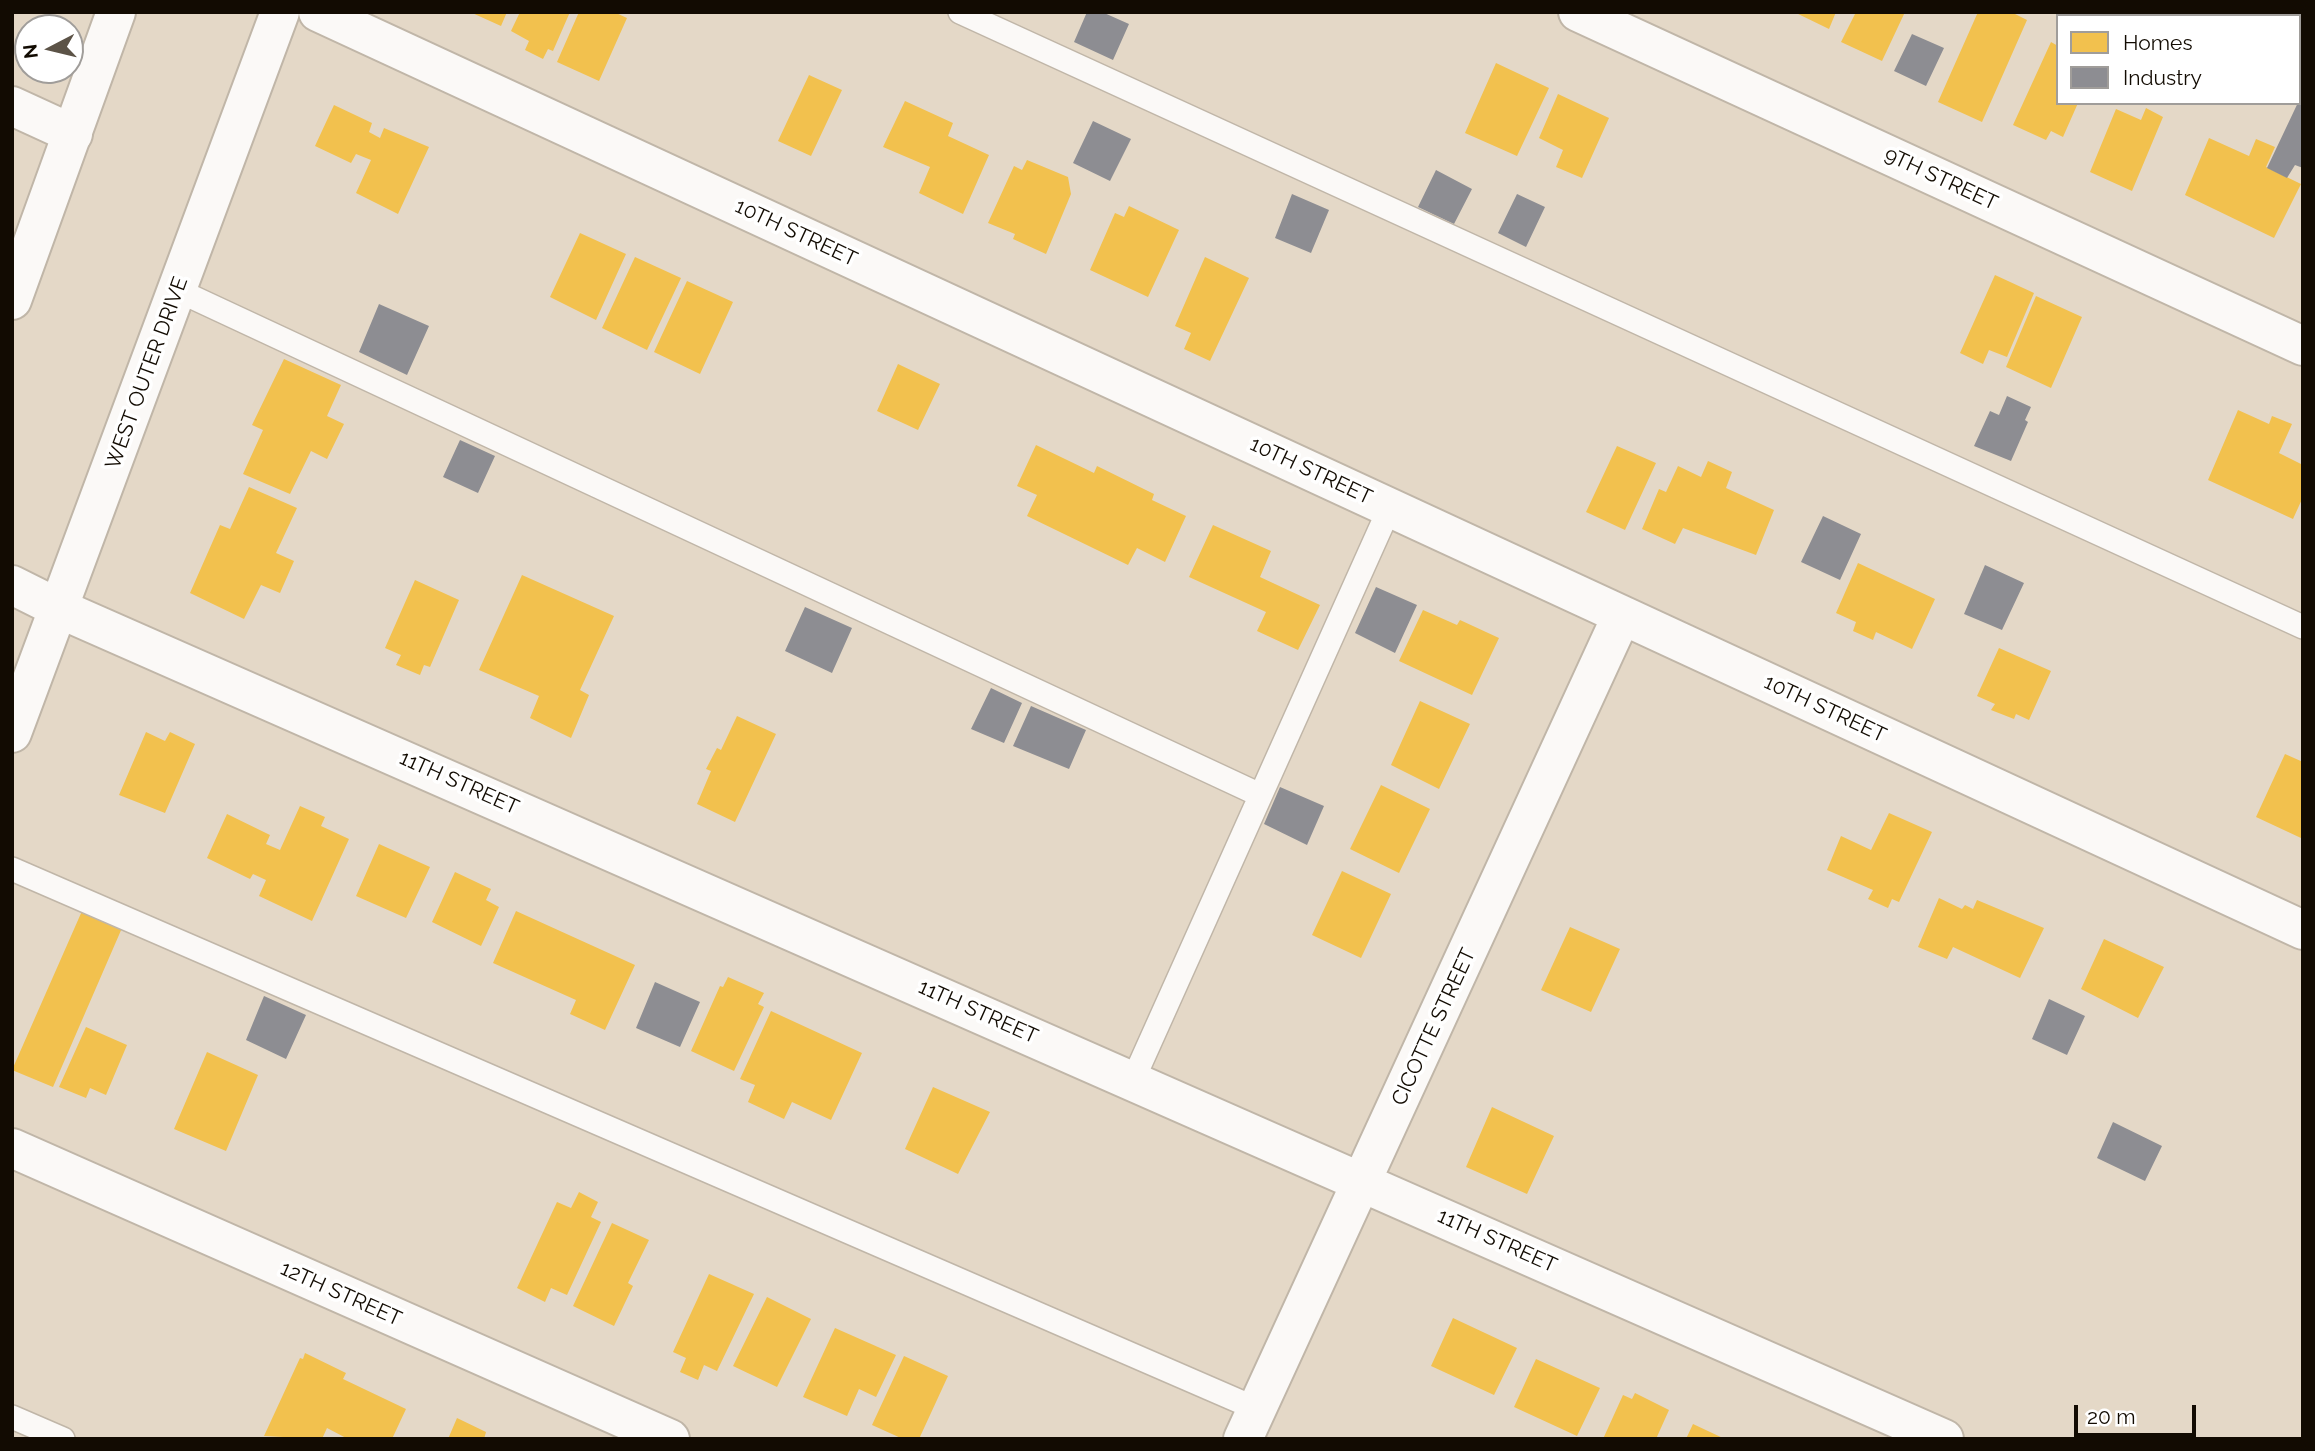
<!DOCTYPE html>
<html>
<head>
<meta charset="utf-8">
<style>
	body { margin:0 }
	#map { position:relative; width:2315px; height:1451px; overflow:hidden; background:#e4d8c7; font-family:Raleway,sans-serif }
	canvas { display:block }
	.frame { position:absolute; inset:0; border:14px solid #120b02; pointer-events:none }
	.legend { position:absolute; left:2056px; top:14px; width:245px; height:91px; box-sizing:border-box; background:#fff; border:2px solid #a09d9a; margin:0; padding:9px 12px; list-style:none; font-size:21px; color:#120b02 }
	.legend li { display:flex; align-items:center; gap:14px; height:35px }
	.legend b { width:35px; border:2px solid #a09d9a }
	.north { position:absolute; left:14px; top:14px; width:70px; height:70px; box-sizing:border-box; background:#fff; border:2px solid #a09d9a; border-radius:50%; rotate:263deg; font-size:19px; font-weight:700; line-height:28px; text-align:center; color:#120b02 }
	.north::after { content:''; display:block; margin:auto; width:24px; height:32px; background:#5c5347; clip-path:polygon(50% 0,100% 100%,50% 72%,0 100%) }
	.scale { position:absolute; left:2074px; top:1405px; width:122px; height:32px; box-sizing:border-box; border:4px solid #120b02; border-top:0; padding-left:9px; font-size:21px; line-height:24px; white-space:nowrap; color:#120b02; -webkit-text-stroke:5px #fff; paint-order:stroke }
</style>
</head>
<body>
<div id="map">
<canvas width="2315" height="1451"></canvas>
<div class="frame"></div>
<ul class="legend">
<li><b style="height:19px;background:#f2c14e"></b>Homes</li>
<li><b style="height:19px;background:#8d8d92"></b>Industry</li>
</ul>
<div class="north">N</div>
<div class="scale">20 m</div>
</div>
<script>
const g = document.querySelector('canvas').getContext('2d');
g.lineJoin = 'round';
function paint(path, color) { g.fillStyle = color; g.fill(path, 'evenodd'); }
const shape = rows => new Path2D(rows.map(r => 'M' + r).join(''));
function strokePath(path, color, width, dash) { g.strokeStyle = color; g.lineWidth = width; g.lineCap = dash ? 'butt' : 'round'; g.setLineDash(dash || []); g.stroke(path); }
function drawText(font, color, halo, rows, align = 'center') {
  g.font = font + ' Raleway,sans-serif'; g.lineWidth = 7; g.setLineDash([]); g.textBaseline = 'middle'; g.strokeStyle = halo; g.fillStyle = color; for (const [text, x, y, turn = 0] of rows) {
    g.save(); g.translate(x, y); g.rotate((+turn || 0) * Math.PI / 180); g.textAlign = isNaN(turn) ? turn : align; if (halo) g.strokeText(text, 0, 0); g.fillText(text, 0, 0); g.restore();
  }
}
const homes = shape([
	[470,12,507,12,501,26],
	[520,12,570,12,553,51,548,49,543,59,525,50,529,41,511,31],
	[579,12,614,12,627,18,599,81,557,62],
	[1794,12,1836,12,1829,29],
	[1856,12,1905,12,1882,61,1841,42],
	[1978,12,2011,12,2027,20,1982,122,1938,102],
	[2051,42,2058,46,2058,103,2078,103,2063,137,2051,131,2046,140,2013,125],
	[1496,63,1549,88,1517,156,1465,133],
	[809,75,842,90,811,156,778,141],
	[1558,94,1609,118,1582,178,1556,167,1563,150,1539,138],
	[905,101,953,123,948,136,989,155,963,214,919,193,930,167,883,147],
	[334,105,372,123,369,132,380,138,384,128,429,147,398,214,356,193,371,160,356,154,351,163,315,146],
	[2146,108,2163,117,2132,191,2090,172,2116,109,2141,120],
	[2209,138,2249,156,2256,139,2275,147,2266,167,2301,184,2274,238,2185,195],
	[1027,160,1068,177,1071,194,1046,254,1013,239,1015,234,988,223,1014,166,1022,170],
	[1129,206,1179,230,1148,297,1090,270,1115,213,1124,217],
	[580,233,626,254,596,320,550,297],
	[635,257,681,278,647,350,602,328],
	[1205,257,1249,278,1210,361,1184,349,1191,333,1175,326],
	[1995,275,2034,293,2007,357,1989,350,1983,364,1960,353],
	[687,281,733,302,700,374,654,352],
	[2036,296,2082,317,2051,388,2006,367],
	[284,359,341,385,327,416,344,424,327,459,311,451,290,494,243,474,263,430,252,425],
	[898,364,940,384,918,430,877,411],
	[2238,410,2269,424,2272,416,2292,424,2279,453,2303,465,2303,497,2293,519,2208,480],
	[1036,445,1094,473,1097,466,1154,494,1152,500,1186,516,1165,562,1137,548,1128,565,1027,516,1037,495,1017,486],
	[1617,446,1656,463,1625,530,1586,512],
	[1708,461,1732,472,1726,488,1774,510,1756,555,1683,528,1675,544,1642,529,1659,489,1666,492,1678,466,1701,477],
	[249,487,297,508,276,553,294,561,280,593,261,585,244,619,190,593,220,525,230,529],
	[1213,525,1271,551,1260,577,1320,605,1298,650,1257,631,1266,612,1189,577],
	[1858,563,1935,599,1912,649,1876,632,1873,640,1853,631,1856,622,1836,613],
	[522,575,614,616,580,690,589,695,571,738,530,718,539,696,479,670],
	[415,580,459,600,430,667,424,665,420,675,396,665,401,655,385,648],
	[1423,610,1457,625,1460,620,1499,638,1472,695,1399,661],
	[1999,648,2051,671,2029,720,2016,714,2014,719,1991,710,1995,704,1977,696],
	[1420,701,1470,724,1439,789,1391,765],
	[737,716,776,734,735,822,697,804,711,771,706,769,717,748,721,750],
	[146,732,165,741,170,732,195,744,165,813,119,795],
	[2285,754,2303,762,2301,838,2256,817],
	[1381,785,1430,809,1399,873,1350,849],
	[300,806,325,817,321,826,349,839,312,921,259,896,266,880,253,874,250,879,207,858,227,814,270,835,266,844,280,850],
	[1889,813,1932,832,1899,902,1892,899,1888,908,1868,899,1873,890,1827,870,1841,836,1871,850],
	[379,844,430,867,406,918,356,896],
	[1342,871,1391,894,1361,958,1312,935],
	[455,872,491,889,486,900,499,907,481,946,432,922],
	[1939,898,1962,909,1965,905,1973,909,1977,900,2044,928,2020,978,1953,947,1947,959,1918,947],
	[82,911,122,928,53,1087,12,1070],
	[516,911,635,965,605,1030,570,1014,576,1000,493,963],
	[1570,927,1620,949,1591,1012,1541,990],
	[2104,939,2164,967,2138,1018,2081,989],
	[728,977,764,993,758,1004,764,1007,734,1071,691,1051,720,986,723,987],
	[771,1011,862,1053,831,1120,792,1102,784,1119,748,1102,755,1085,740,1079],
	[86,1027,127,1045,106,1095,90,1088,86,1098,59,1087],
	[207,1052,258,1075,226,1151,174,1129],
	[933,1087,990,1112,958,1174,905,1149],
	[1492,1107,1554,1136,1527,1194,1466,1167],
	[579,1192,598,1202,591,1217,601,1222,567,1295,551,1288,545,1302,517,1288,557,1202,571,1208],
	[612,1223,649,1240,628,1283,633,1286,614,1326,573,1306],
	[709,1274,754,1294,717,1371,704,1365,698,1380,680,1372,686,1358,673,1352],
	[767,1297,811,1319,777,1387,733,1366],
	[1453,1318,1517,1348,1494,1395,1431,1366],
	[835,1328,896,1355,876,1397,859,1389,847,1416,803,1397],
	[305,1353,346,1373,343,1379,406,1409,392,1439,348,1439,327,1428,322,1439,264,1436,300,1358,303,1359],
	[904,1356,948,1376,919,1439,903,1439,872,1425],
	[1536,1359,1600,1388,1577,1436,1514,1407],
	[1635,1393,1669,1410,1656,1439,1603,1439,1623,1395,1632,1399],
	[457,1418,486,1432,484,1439,448,1439],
	[1693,1424,1725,1439,1686,1439]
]);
const industry = shape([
	[1087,12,1102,12,1129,24,1113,60,1074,42],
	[2071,12,2134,12,2132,16,2079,16],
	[1912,34,1944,48,1926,86,1894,71],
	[2303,92,2303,168,2295,165,2287,178,2267,168],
	[1093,121,1131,139,1110,181,1073,163],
	[1436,170,1472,189,1454,224,1418,207],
	[1292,194,1329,210,1311,253,1275,238],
	[1517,194,1545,207,1526,247,1498,233],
	[379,304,429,326,407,375,359,352],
	[2007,396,2031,407,2025,420,2028,422,2011,461,1974,446,1990,411,1999,415],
	[460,440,495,456,478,493,443,477],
	[1823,516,1861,534,1840,580,1801,562],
	[1985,565,2024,583,2002,630,1964,614],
	[1376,587,1417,605,1395,653,1355,633],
	[805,607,852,628,832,673,785,651],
	[991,688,1022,703,1004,743,971,729],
	[1031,706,1086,730,1069,769,1013,746],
	[1280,787,1324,806,1307,845,1264,824],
	[655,982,700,1002,680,1047,636,1028],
	[264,996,306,1015,286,1059,246,1040],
	[2049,999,2085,1016,2067,1055,2032,1039],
	[2113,1122,2162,1146,2145,1181,2097,1158]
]);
const lane = shape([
	[960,12,2303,627],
	[2221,12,2229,16],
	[2299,48,2303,49],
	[177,290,1260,795],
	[12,869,1257,1409],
	[1133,1080,1390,507],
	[12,1417,63,1439]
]);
const street = shape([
	[318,12,2303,930],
	[1578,12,2303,346],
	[12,106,73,134],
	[12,585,60,609,1944,1439],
	[12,1148,670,1439],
	[1243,1439,1622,615]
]);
const secondary = shape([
	[12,300,116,12],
	[12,733,280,12]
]);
const streetNames = [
	["9TH STREET",1941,179,25],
	["10TH STREET",796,233,25],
	["WEST OUTER DRIVE",147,373,-70],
	["10TH STREET",1311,471,25],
	["10TH STREET",1825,709,25],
	["11TH STREET",459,783,24],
	["11TH STREET",978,1012,24],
	["CICOTTE STREET",1434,1027,-65],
	["11TH STREET",1497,1241,24],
	["12TH STREET",341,1294,24]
];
paint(homes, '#f2c14e');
paint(industry, '#8d8d92');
strokePath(lane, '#c0b6a8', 26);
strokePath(street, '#c0b6a8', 42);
strokePath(secondary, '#c0b6a8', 42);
strokePath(lane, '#fbf9f7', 23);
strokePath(street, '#fbf9f7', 38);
strokePath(secondary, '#fbf9f7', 38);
drawText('21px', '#120b02', '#fff', streetNames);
</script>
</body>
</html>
